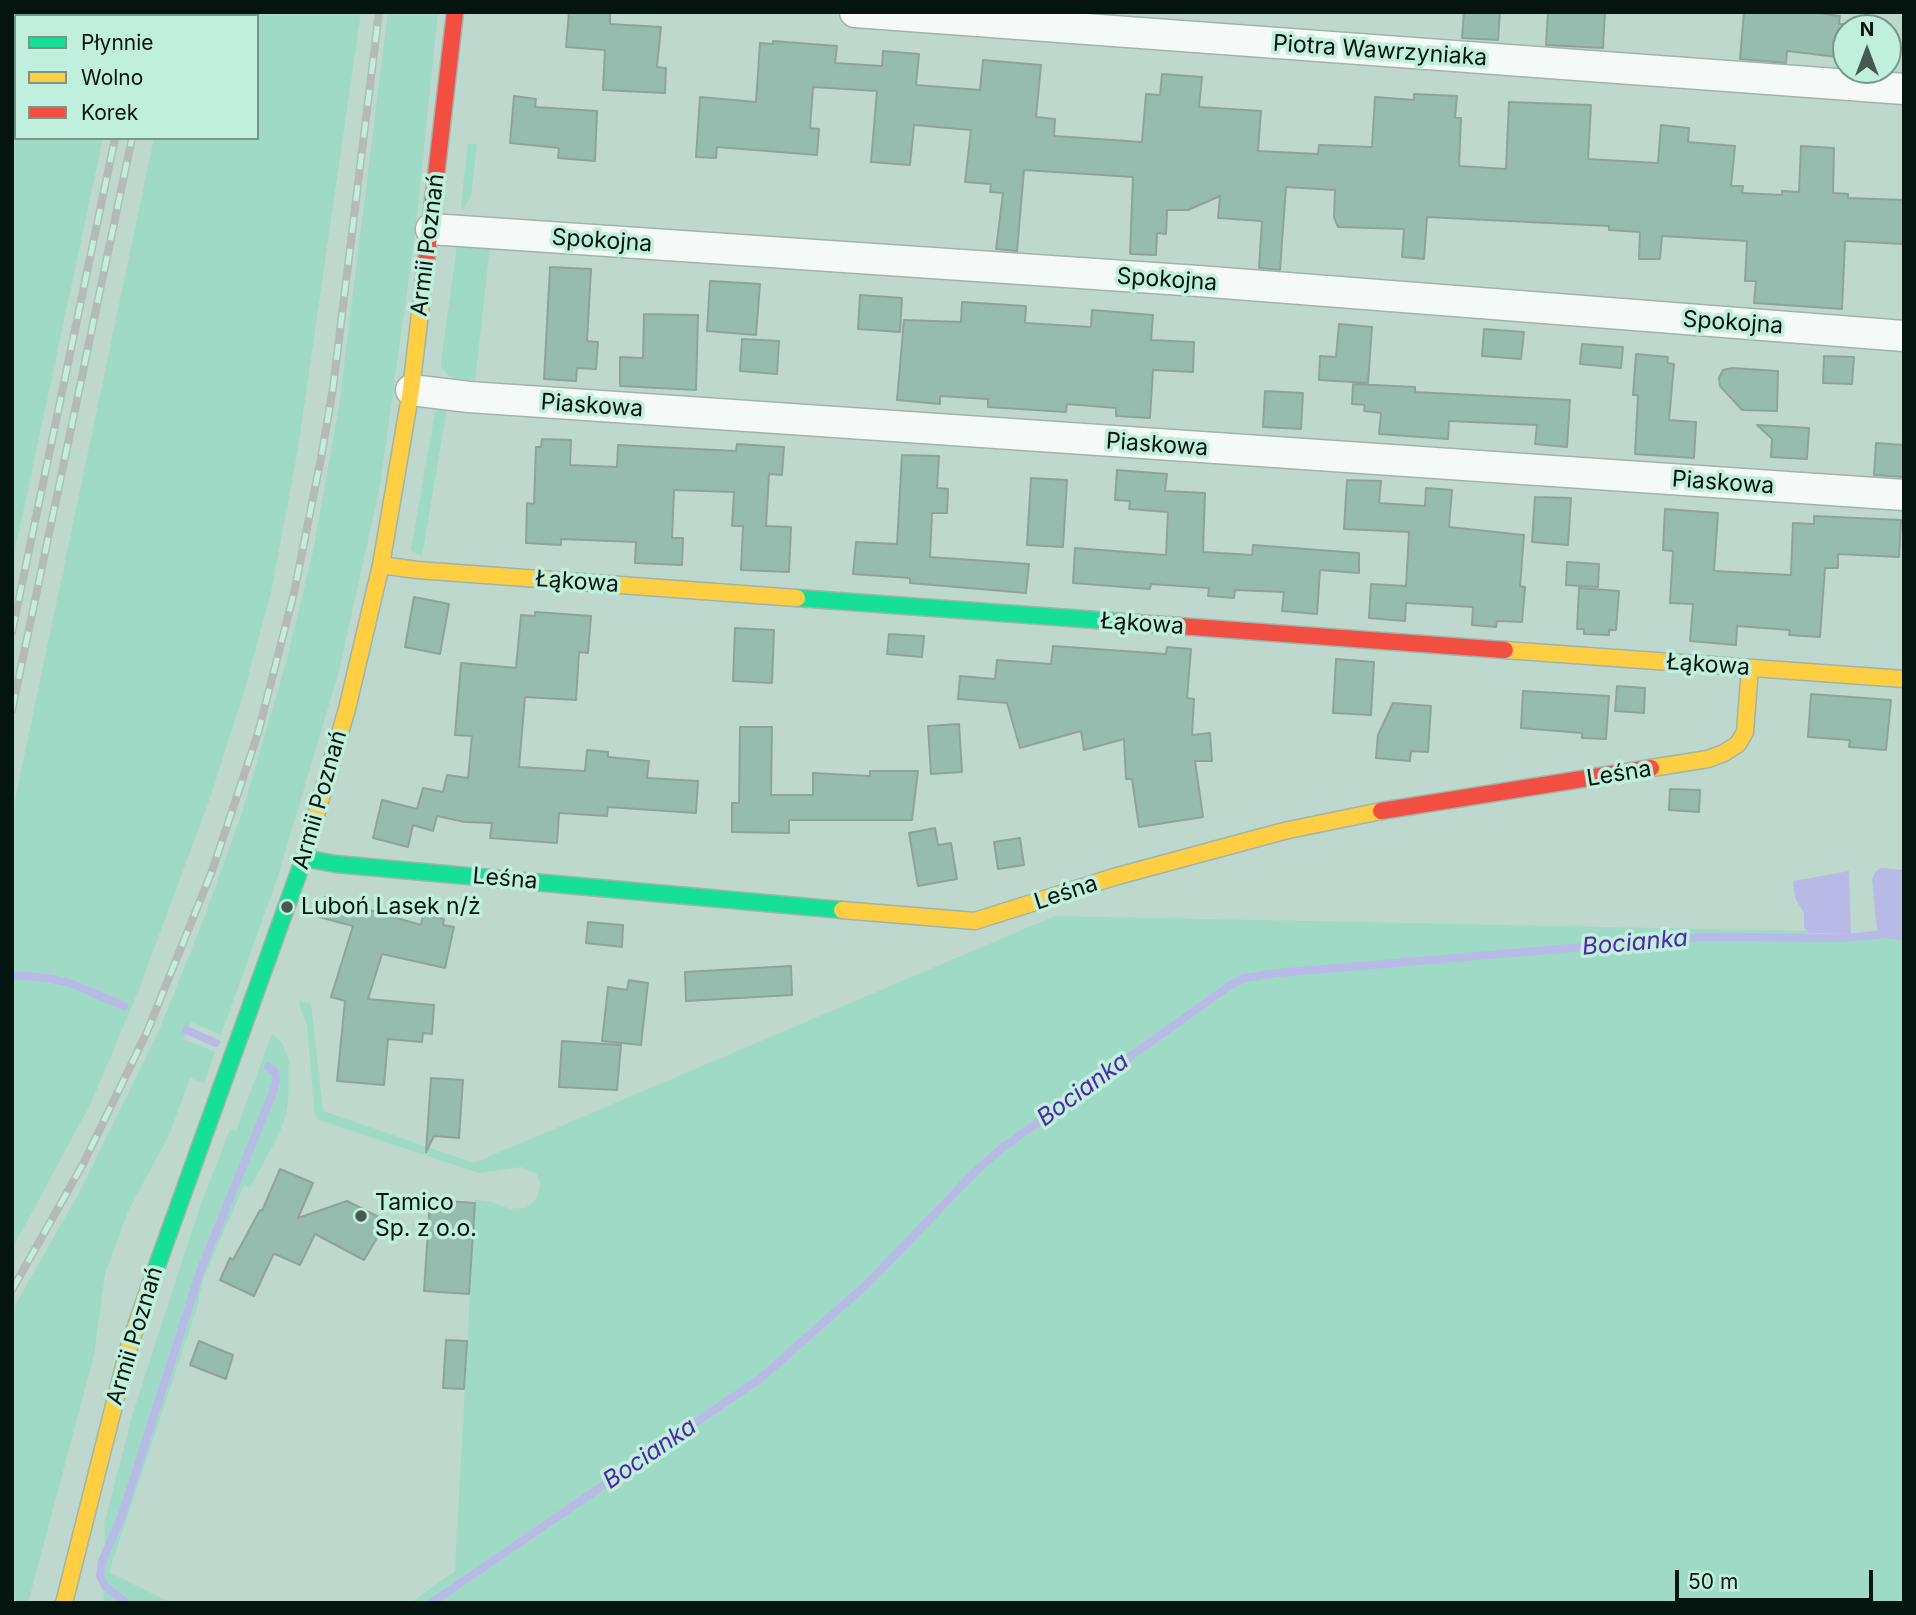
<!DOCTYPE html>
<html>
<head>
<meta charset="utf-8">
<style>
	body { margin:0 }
	#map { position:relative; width:1916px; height:1615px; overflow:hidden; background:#bed8ce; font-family:Inter,sans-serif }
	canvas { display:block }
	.frame { position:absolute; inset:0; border:14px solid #04150f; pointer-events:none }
	.legend { position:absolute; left:14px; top:14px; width:245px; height:126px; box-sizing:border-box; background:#c0f0dd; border:2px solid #75988b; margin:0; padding:9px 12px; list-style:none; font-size:21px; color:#04150f }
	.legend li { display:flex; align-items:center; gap:14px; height:35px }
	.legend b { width:35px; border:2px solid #75988b }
	.north { position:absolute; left:1832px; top:14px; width:70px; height:70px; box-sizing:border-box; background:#c0f0dd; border:2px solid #75988b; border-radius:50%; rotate:0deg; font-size:19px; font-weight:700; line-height:28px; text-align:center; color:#04150f }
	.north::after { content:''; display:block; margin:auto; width:24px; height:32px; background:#455952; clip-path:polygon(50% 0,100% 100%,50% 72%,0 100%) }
	.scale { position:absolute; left:1675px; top:1570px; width:198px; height:32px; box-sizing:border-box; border:4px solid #04150f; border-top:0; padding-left:9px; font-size:21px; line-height:24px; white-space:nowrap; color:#04150f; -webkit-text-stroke:5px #c0f0dd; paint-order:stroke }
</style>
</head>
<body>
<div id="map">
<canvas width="1916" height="1615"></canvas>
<div class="frame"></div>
<ul class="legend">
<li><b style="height:9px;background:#16e098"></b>Płynnie</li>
<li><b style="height:9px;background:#ffcf43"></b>Wolno</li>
<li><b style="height:9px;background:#f24e42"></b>Korek</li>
</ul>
<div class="north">N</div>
<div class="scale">50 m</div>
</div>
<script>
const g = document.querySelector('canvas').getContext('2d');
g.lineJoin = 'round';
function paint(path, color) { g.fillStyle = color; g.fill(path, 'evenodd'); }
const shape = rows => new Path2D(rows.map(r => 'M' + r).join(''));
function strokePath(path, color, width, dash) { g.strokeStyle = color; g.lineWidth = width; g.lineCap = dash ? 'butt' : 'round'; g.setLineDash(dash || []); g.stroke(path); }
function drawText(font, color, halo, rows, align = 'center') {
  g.font = font + ' Inter,sans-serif'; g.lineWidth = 7; g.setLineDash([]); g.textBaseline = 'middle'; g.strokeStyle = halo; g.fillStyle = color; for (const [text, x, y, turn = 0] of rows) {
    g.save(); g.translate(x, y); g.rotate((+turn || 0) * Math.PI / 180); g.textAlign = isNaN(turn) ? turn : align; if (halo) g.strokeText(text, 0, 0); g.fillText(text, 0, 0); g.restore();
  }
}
const green = shape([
	[16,12,130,12,129,16,16,16,16,138,103,138,12,564,12,31],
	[181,12,361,12,298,448,272,588,244,692,210,798,139,989,91,1103,12,1249,12,814,154,138,257,138,257,16,180,16],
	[388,12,438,12,416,225,380,486,339,671,277,879,221,1035,191,1022,183,1039,215,1052,204,1083,190,1078,169,1135,128,1211,105,1274,94,1355,28,1603,12,1603,12,1311,80,1191,161,1026,203,921,242,813,285,666,313,552,339,406],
	[468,144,477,144,471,196,462,211,461,203],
	[457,245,490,246,475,381,455,379,449,376,442,368,441,363],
	[441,408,447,408,422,557,411,550,435,412],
	[1055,916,1806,931,1815,935,1851,934,1877,930,1883,938,1904,941,1904,1603,411,1603,455,1571,475,1200,492,1202,510,1209,526,1208,537,1198,540,1184,537,1174,521,1167,479,1173,319,1120,315,1115,307,1026,299,1004,300,1000,311,1005,323,1111,474,1163],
	[272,1034,282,1042,289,1061,289,1093,286,1114,279,1134,250,1188,244,1185,203,1279,196,1311,109,1572,171,1603,103,1603,105,1522,132,1416,198,1212,230,1129,236,1131]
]);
const water = shape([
	[1881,868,1904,870,1904,941,1883,938,1877,930,1872,880,1875,872],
	[1849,871,1851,934,1809,933,1804,927,1804,913,1795,898,1793,881]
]);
const stream = shape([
	[12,975,47,978,70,983,124,1006],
	[186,1030,216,1043],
	[126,1603,105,1586,100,1576,102,1561,121,1518,201,1269,273,1092,276,1079,275,1072,268,1067],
	[431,1603,761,1378,868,1283,976,1171,1002,1148,1232,984,1245,978,1277,973,1703,937,1842,938,1879,935]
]);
const building = shape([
	[569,12,610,13,610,24,661,27,657,67,666,68,665,93,603,90,605,50,566,47,569,12],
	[1464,12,1500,12,1498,40,1462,38,1464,12],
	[1548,12,1605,12,1603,48,1546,45,1548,12],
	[1744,12,1809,12,1840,16,1839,24,1846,24,1846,58,1787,51,1786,63,1740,59,1744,12],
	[773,41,837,46,835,63,882,66,883,51,919,54,916,85,980,90,983,60,1041,65,1036,117,1055,119,1054,136,1142,142,1146,94,1160,95,1162,74,1202,77,1199,107,1261,111,1258,151,1318,154,1319,145,1372,147,1375,97,1414,100,1414,94,1457,96,1455,118,1461,118,1459,166,1506,169,1509,102,1591,105,1588,159,1658,163,1661,125,1689,128,1688,142,1735,146,1731,186,1743,186,1742,193,1782,195,1782,191,1799,192,1801,146,1834,148,1833,193,1848,194,1848,198,1904,200,1904,244,1845,241,1842,309,1754,303,1756,281,1745,281,1747,241,1662,236,1660,259,1639,259,1640,232,1609,230,1609,226,1427,217,1424,259,1402,257,1404,229,1338,227,1334,217,1335,190,1286,187,1280,270,1259,268,1262,221,1218,218,1220,196,1188,210,1167,210,1166,234,1157,233,1156,255,1130,254,1133,177,1024,170,1017,251,996,249,1003,193,990,192,991,184,965,182,971,130,914,125,910,165,871,162,877,91,813,87,810,128,819,129,817,155,717,147,716,158,696,157,700,97,756,102,760,43,773,44,773,41],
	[514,96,536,99,535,107,597,111,595,161,558,158,559,148,510,143,514,96],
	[550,267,591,269,587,341,598,342,596,369,577,368,576,381,544,379,550,267],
	[710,281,760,284,756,335,707,331,710,281],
	[860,295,902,298,900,332,858,329,860,295],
	[962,302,1026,306,1025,323,1091,327,1092,310,1153,315,1151,340,1194,342,1193,372,1153,370,1150,418,1116,416,1116,408,1067,404,1066,412,988,407,988,399,940,396,940,404,897,400,904,320,961,322,962,302],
	[644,314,698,315,696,390,620,386,620,357,643,358,644,314],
	[1339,324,1372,327,1368,383,1319,380,1320,356,1336,357,1339,324],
	[1484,329,1524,332,1521,359,1482,356,1484,329],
	[742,339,779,341,777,374,740,371,742,339],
	[1582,344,1623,347,1621,368,1580,364,1582,344],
	[1636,354,1668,357,1667,363,1674,364,1669,420,1696,422,1694,458,1635,454,1638,395,1633,395,1636,354],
	[1824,356,1854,357,1852,384,1823,383,1824,356],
	[1732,368,1778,371,1777,411,1742,410,1720,386,1719,378,1723,370,1732,368],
	[1353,384,1415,387,1415,392,1570,400,1567,447,1535,444,1537,425,1449,421,1448,439,1379,434,1381,413,1364,411,1365,405,1352,404,1353,384],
	[1265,391,1303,393,1301,429,1263,427,1265,391],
	[1757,425,1809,428,1807,459,1771,457,1772,439,1757,425],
	[542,439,571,440,570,465,617,467,618,445,736,451,737,444,784,447,782,475,769,474,766,526,791,527,789,572,741,570,743,526,732,526,734,492,674,490,672,538,683,538,682,565,635,563,636,542,561,539,561,545,526,543,527,503,534,504,536,447,541,447,542,439],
	[1876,443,1904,445,1904,477,1874,475,1876,443],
	[902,455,939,456,937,488,948,489,947,513,932,513,930,557,1029,564,1026,593,910,583,910,578,853,574,856,542,897,544,902,455],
	[1117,470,1167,474,1165,491,1205,493,1203,552,1252,555,1253,545,1359,553,1359,573,1320,570,1317,614,1282,611,1284,592,1235,590,1234,598,1208,596,1209,588,1151,584,1150,589,1073,583,1075,548,1166,555,1168,512,1129,509,1130,501,1115,500,1117,470],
	[1031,478,1067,480,1063,547,1027,545,1031,478],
	[1347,480,1381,481,1379,503,1425,506,1426,488,1452,490,1449,527,1524,535,1520,586,1525,587,1522,622,1497,621,1496,627,1472,625,1473,607,1406,603,1405,621,1369,618,1371,584,1406,586,1409,532,1344,529,1347,480],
	[1535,497,1571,498,1568,545,1532,542,1535,497],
	[1665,509,1718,513,1714,571,1791,575,1793,523,1814,524,1814,516,1901,520,1899,557,1838,554,1838,568,1825,568,1820,637,1789,635,1790,630,1737,626,1736,645,1690,641,1693,604,1670,603,1673,551,1663,550,1665,509],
	[1567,562,1599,564,1598,587,1566,585,1567,562],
	[1579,588,1619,591,1616,630,1609,630,1609,635,1584,634,1584,629,1577,629,1579,588],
	[414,597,449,604,440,654,405,647,414,597],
	[535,612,591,616,588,653,579,652,576,700,525,697,519,767,585,771,587,750,608,752,608,757,649,761,647,778,698,781,696,813,608,807,607,816,559,813,557,843,490,838,492,823,465,822,437,816,433,831,413,825,408,847,373,838,382,800,417,809,423,788,443,792,447,775,468,778,472,736,455,735,461,663,516,668,521,615,535,616,535,612],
	[735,628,774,630,772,683,733,681,735,628],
	[889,634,924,636,922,657,887,654,889,634],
	[1053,646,1166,654,1167,647,1191,649,1187,698,1194,699,1192,735,1210,733,1212,761,1195,761,1203,817,1139,827,1132,779,1126,779,1124,739,1084,750,1081,731,1020,748,1007,703,958,699,960,676,995,679,997,660,1051,664,1053,646],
	[1336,659,1374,662,1371,715,1333,713,1336,659],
	[1617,686,1645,688,1644,713,1615,711,1617,686],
	[1523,691,1609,696,1606,739,1582,738,1582,733,1521,728,1523,691],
	[1811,694,1891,700,1886,750,1849,747,1850,740,1808,737,1811,694],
	[1393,703,1431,706,1428,752,1411,751,1410,761,1376,758,1378,735,1393,703],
	[959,724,962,772,931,774,928,726,959,724],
	[740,727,772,727,771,795,813,795,813,773,870,776,870,771,918,771,912,820,789,820,789,833,732,832,732,803,739,803,740,727],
	[1670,789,1700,790,1699,812,1669,810,1670,789],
	[935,828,938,845,951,843,957,879,918,886,909,833,935,828],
	[1020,838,1024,865,998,869,994,842,1020,838],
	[325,897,421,925,423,914,444,919,443,925,454,927,445,968,382,954,368,999,434,1005,432,1034,423,1033,422,1042,388,1039,384,1085,337,1081,345,1001,331,997,353,926,319,917,325,897],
	[588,922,623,925,622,947,586,943,588,922],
	[791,966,792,995,686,1001,685,972,791,966],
	[629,980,648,983,641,1045,602,1041,608,987,627,990,629,980],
	[562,1041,621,1045,617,1090,559,1087,562,1041],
	[431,1078,463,1080,459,1138,434,1136,426,1152,431,1078],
	[280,1169,313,1183,298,1218,347,1201,387,1221,364,1260,315,1234,300,1265,275,1254,273,1255,254,1296,220,1280,230,1258,233,1260,260,1210,262,1211,280,1169],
	[430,1200,475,1203,469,1294,424,1291,430,1200],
	[446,1340,467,1341,464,1389,443,1388,446,1340],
	[199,1341,233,1355,226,1379,190,1365,199,1341]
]);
const street = shape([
	[855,12,1904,89],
	[431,229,1198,281,1904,336],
	[411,390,469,397,1904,495]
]);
const fast = shape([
	[797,598,1138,623],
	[304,858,335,864,842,910],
	[149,1288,304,858,316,815]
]);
const slow = shape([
	[381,565,417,570,797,598],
	[1505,650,1904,679],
	[1651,768,1708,759,1724,753,1738,744,1745,732,1750,668],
	[316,815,347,709,381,565,411,390,426,262],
	[842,910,975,921,1114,877,1284,831,1381,811],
	[64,1603,128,1350,149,1288]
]);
const jam = shape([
	[426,262,455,12],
	[1138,623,1505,650],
	[1381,811,1651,768]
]);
const rail = shape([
	[141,16,142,12],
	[157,16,158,12],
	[12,632,115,138],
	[12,710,132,138],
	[12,1290,83,1164,147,1032,212,871,258,733,294,593,321,458,333,388,379,12]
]);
const markers = [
	[287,907,7,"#455952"],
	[361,1216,7,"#455952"]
];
const streetNames = [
	["Piotra Wawrzyniaka",1380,51,4],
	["Spokojna",602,241,4],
	["Armii Poznań",428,245,-83],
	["Spokojna",1167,280,4],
	["Spokojna",1733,323,4],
	["Piaskowa",592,406,4],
	["Piaskowa",1157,445,4],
	["Piaskowa",1723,483,4],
	["Łąkowa",577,582,4],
	["Łąkowa",1142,624,4],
	["Łąkowa",1708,665,4],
	["Leśna",1619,774,-9],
	["Armii Poznań",320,800,-74],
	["Leśna",505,879,5],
	["Leśna",1066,893,-18],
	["Armii Poznań",135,1336,-73]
];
const poiNames = [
	["Luboń Lasek n/ż",301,907],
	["Tamico",375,1203],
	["Sp. z o.o.",375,1229]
];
const waterNames = [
	["Bocianka",1635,943,-5],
	["Bocianka",1083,1090,-36],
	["Bocianka",650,1454,-34]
];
paint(green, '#9edac5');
paint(water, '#b8bae6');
strokePath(stream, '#b8bae6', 8);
paint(building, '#96bbaf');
strokePath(building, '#8fa39b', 2);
strokePath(street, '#9fb4ac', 33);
strokePath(fast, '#9fb4ac', 19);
strokePath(slow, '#9fb4ac', 19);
strokePath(jam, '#9fb4ac', 19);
strokePath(street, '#f5f9f8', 30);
strokePath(fast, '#16e098', 16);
strokePath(slow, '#ffcf43', 16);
strokePath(jam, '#f24e42', 16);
strokePath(rail, '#b3bab7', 8);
strokePath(rail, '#c0f0dd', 5, [16]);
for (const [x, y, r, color] of markers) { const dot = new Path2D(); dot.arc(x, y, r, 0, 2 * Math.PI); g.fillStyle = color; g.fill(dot); strokePath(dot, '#c0f0dd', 2.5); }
drawText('23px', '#04150f', '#c0f0dd', streetNames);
drawText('23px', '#04150f', '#c0f0dd', poiNames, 'left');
drawText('italic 24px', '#4f26a8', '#c0f0dd', waterNames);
</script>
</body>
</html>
